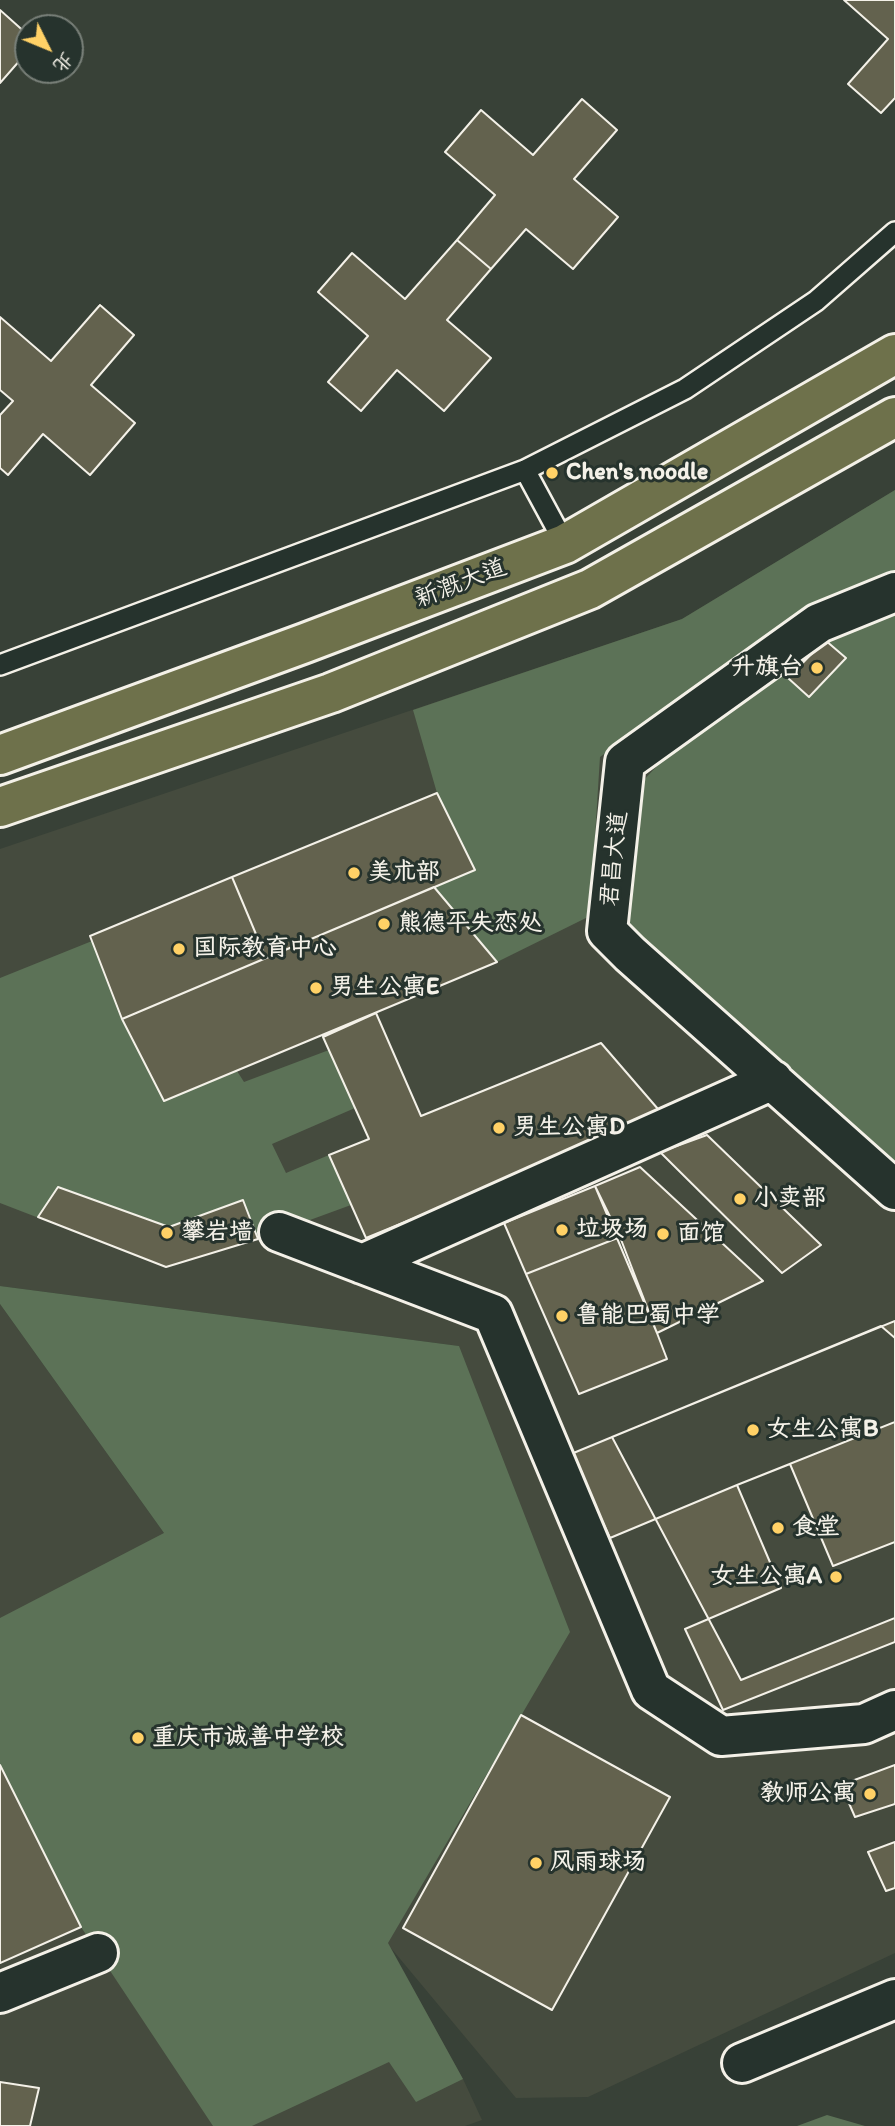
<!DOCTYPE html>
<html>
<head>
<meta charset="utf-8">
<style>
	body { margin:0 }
	#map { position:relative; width:895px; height:2126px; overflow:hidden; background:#384137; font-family:Itim,"LXGW WenKai TC",sans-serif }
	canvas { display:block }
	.north { position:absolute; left:14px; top:14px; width:70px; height:70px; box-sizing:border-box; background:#26332d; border:2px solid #787f78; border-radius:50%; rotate:133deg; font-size:19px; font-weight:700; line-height:28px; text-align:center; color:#f4f1e8 }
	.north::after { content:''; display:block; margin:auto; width:24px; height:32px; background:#ffd166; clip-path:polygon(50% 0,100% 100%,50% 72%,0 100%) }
</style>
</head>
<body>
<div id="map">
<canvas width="895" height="2126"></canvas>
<div class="north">北</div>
</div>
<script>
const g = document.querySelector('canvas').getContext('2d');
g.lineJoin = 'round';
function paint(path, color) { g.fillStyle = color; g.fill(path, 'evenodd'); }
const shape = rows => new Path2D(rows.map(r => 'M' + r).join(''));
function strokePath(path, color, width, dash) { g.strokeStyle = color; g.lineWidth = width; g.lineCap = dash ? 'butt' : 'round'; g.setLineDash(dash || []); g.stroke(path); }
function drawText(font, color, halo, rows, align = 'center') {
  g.font = font + ' Itim,"LXGW WenKai TC",sans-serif'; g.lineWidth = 6; g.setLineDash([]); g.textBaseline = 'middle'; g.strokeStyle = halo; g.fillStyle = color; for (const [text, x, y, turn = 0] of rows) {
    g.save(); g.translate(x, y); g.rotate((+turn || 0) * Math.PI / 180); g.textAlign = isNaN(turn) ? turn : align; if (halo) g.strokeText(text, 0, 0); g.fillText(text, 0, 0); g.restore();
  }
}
const built = shape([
	[895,490,895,1953,588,2097,516,2098,391,1948,463,2079,482,2120,465,2126,0,2126,0,1304,164,1533,459,1346,0,1286,0,849,682,619]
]);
const green = shape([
	[895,490,895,572,807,612,664,710,600,757,590,916,497,962,434,887,475,870,437,793,413,710,682,619],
	[895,608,895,1161,623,920,642,782,682,739,819,632],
	[824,640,845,659,809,696,789,678],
	[92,941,122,1019,164,1101,237,1071,244,1082,329,1050,355,1108,272,1144,286,1173,329,1155,351,1205,258,1239,166,1267,0,1203,0,978],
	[0,1286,459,1346,570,1632,388,1943,463,2079,416,2102,389,2062,252,2126,213,2126,81,1927,0,1765,0,1618,164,1533,0,1304],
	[827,2115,865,2126,797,2126]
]);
const building = shape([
	[844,0,895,0,895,98,881,113,848,84,888,39,844,0],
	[0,10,28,35,28,51,0,83,0,10],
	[582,99,617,130,574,179,618,217,573,269,526,229,491,269,457,240,495,195,445,152,481,110,533,155,582,99],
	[457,240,491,269,447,320,491,358,444,411,397,370,361,411,328,382,368,336,318,292,352,253,405,299,457,240],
	[100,305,134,335,91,385,135,423,90,475,43,434,8,475,0,468,0,415,13,401,0,390,0,317,51,361,100,305],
	[825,640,846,658,809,697,788,678,825,640],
	[437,793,475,870,266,958,232,877,437,793],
	[232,877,266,958,122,1019,90,936,232,877],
	[434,887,497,962,164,1101,122,1019,434,887],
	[376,1013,421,1116,601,1043,664,1116,366,1238,329,1155,369,1139,323,1037,376,1013],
	[707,1135,821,1245,782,1273,660,1152,707,1135],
	[640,1167,763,1281,657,1333,595,1186,640,1167],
	[595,1186,620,1237,526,1274,504,1223,595,1186],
	[58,1187,169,1227,243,1200,258,1239,166,1267,38,1217,58,1187],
	[620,1237,667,1359,579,1394,526,1274,620,1237],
	[895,1321,895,1618,741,1680,612,1437,895,1321],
	[881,1326,895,1338,895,1422,737,1485,610,1538,571,1454,881,1326],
	[790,1464,833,1566,895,1542,895,1642,723,1710,685,1629,781,1588,737,1485,790,1464],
	[521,1715,670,1797,552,2010,403,1928,521,1715],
	[0,1765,81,1927,0,1963,0,1765],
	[895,1765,895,1804,855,1817,841,1785,895,1765],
	[895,1842,895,1888,886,1891,868,1852,895,1842],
	[0,2082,39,2088,30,2126,0,2126,0,2082]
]);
const lane = shape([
	[525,470,565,544],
	[0,665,525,470,685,389,816,301,895,232]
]);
const street = shape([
	[895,592,819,623,625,762,607,931,630,954,895,1190],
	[279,1232,493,1314,651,1690,721,1736,864,1724,895,1710],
	[362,1264,773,1080],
	[0,1993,98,1953],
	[742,2063,895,1999]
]);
const primary = shape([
	[0,755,305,643,565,544,895,354],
	[0,807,331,693,590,589,895,417]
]);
const markers = [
	[552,473,7,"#ffd166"],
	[817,668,7,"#ffd166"],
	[354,873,7,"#ffd166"],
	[384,924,7,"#ffd166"],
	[179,949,7,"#ffd166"],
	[316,988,7,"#ffd166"],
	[499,1128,7,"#ffd166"],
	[740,1199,7,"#ffd166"],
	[562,1230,7,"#ffd166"],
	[167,1233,7,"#ffd166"],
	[663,1234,7,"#ffd166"],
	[562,1316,7,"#ffd166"],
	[753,1430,7,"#ffd166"],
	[778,1528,7,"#ffd166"],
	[836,1577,7,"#ffd166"],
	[138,1738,7,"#ffd166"],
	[870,1794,7,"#ffd166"],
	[536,1863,7,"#ffd166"]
];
const poiNames = [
	["Chen's noodle",566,473],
	["升旗台",803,668,"right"],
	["美术部",368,873],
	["熊德平失恋处",398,924],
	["国际教育中心",193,949],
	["男生公寓E",330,988],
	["男生公寓D",513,1128],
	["小卖部",754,1199],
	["垃圾场",576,1230],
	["攀岩墙",181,1233],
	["面馆",677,1234],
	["鲁能巴蜀中学",576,1316],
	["女生公寓B",767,1430],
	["食堂",792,1528],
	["女生公寓A",822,1577,"right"],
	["重庆市诚善中学校",152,1738],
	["教师公寓",856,1794,"right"],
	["风雨球场",550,1863]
];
const streetNames = [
	["新溉大道",461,584,-21],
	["君昌大道",615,859,-84]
];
paint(built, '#454b3e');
paint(green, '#5c7257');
paint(building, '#63624e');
strokePath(building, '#f4f1e8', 2);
strokePath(lane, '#f4f1e8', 24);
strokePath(street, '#f4f1e8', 44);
strokePath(primary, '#f4f1e8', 44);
strokePath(lane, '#26332d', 19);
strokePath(street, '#26332d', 38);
strokePath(primary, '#6e714b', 38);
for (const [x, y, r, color] of markers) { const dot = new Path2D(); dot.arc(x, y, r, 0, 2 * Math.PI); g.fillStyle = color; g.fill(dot); strokePath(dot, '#26332d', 2.5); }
drawText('bold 24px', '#f4f1e8', '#26332d', poiNames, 'left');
drawText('24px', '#f4f1e8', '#26332d', streetNames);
</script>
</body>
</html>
